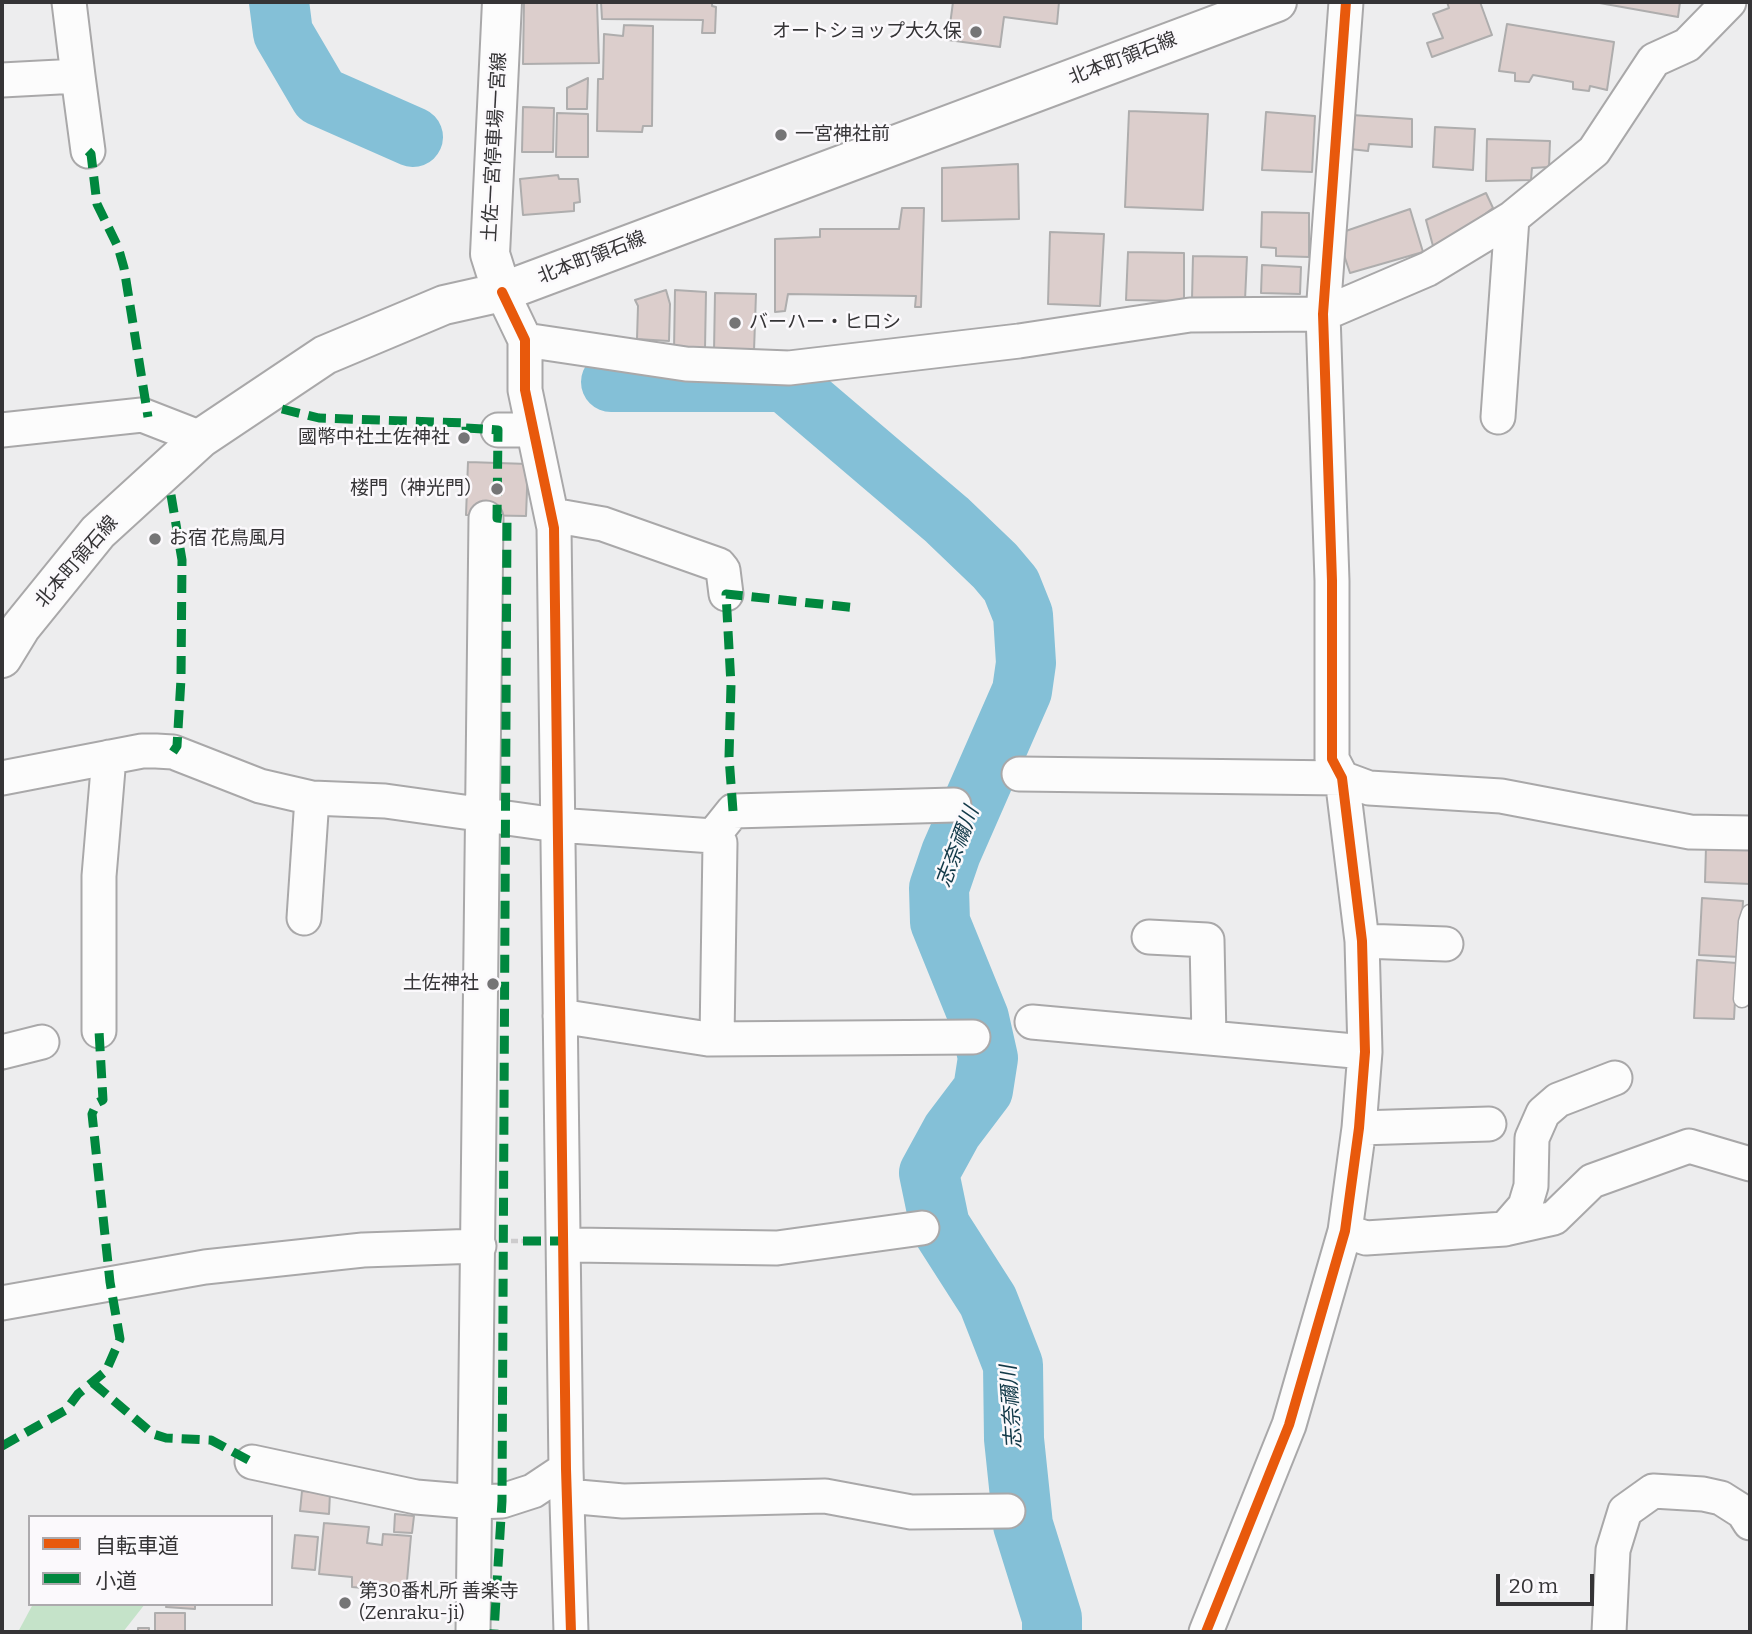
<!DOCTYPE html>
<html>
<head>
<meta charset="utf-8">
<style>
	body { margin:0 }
	#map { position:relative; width:1752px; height:1634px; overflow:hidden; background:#ededee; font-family:Bitter,"Noto Sans JP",serif }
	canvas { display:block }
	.frame { position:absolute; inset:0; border:4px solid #353436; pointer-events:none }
	.legend { position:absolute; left:28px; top:1515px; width:245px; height:91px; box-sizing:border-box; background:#fbf9fc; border:2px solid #acaaad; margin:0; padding:9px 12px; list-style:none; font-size:21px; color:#353436 }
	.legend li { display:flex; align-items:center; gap:14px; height:35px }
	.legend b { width:35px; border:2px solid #acaaad }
	.scale { position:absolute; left:1496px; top:1574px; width:98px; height:32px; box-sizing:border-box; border:4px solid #353436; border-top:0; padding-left:9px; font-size:21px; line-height:24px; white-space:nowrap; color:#353436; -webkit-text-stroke:5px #fbf9fc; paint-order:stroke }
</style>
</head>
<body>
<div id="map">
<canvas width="1752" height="1634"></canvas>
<div class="frame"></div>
<ul class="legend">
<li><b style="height:9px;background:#e8590c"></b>自転車道</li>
<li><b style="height:9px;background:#00873e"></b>小道</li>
</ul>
<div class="scale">20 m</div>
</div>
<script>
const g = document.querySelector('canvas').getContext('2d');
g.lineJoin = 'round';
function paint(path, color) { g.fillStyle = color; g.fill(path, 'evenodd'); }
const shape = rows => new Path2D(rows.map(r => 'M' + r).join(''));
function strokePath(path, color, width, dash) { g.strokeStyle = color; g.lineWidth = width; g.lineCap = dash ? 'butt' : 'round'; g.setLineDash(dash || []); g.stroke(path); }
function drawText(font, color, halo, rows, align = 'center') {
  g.font = font + ' Bitter,"Noto Sans JP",serif'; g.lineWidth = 5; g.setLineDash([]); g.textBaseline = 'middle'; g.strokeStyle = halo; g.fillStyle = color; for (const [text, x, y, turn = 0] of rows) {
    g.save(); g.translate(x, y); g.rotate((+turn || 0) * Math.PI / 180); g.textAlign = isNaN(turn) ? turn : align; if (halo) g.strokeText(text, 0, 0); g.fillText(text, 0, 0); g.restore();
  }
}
const green = shape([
	[33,1604,145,1604,123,1632,18,1632]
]);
const river = shape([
	[279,2,283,33,320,96,413,137],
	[611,382,785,382,947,520,995,566,1011,585,1023,615,1026,663,1022,691,951,853,939,888,940,922,979,1018,988,1058,983,1090,952,1131,929,1173,940,1226,988,1301,1013,1365,1014,1439,1023,1525,1052,1618,1052,1632]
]);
const building = shape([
	[524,2,597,2,599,63,523,64,524,2],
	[601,2,712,2,712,6,716,7,715,33,702,33,703,20,602,19,601,2],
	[953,2,1059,2,1057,24,1004,17,1000,47,948,40,953,2],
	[1447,2,1480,2,1492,35,1432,57,1427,43,1443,38,1433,14,1449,8,1447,2],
	[1594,2,1680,2,1678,17,1594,2],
	[1507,24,1614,42,1607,90,1590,86,1589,91,1573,89,1573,82,1533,75,1529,82,1515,81,1515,73,1499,71,1507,24],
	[624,25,653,26,652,126,643,126,642,132,597,131,598,79,603,79,604,34,623,36,624,25],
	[588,78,587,109,567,109,567,88,588,78],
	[523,107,554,108,553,152,522,152,523,107],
	[1129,111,1208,114,1203,210,1125,207,1129,111],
	[1266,112,1315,116,1312,172,1262,170,1266,112],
	[557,113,588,114,588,157,556,157,557,113],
	[1352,115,1412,119,1412,147,1369,144,1368,151,1350,149,1352,115],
	[1435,127,1475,129,1473,170,1433,167,1435,127],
	[1487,139,1550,141,1549,167,1532,168,1531,180,1486,181,1487,139],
	[1018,164,1019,219,942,221,942,168,1018,164],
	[558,175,559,179,578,179,580,202,574,203,574,211,523,215,520,179,558,175],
	[1486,193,1493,208,1468,227,1433,246,1426,220,1486,193],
	[902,208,924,208,921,307,915,307,916,296,788,294,785,311,775,312,775,239,820,237,820,229,899,229,902,208],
	[1410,209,1423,252,1350,273,1337,234,1410,209],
	[1262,212,1309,213,1309,257,1276,256,1276,248,1261,247,1262,212],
	[1050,232,1104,234,1100,306,1048,304,1050,232],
	[1128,252,1184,253,1184,301,1126,300,1128,252],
	[1193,256,1247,257,1245,300,1192,299,1193,256],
	[1262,265,1301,267,1300,294,1261,293,1262,265],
	[666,290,670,304,669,341,637,339,638,306,635,300,666,290],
	[675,290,706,292,705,349,674,350,675,290],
	[715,293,756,294,754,351,714,352,715,293],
	[468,462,528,464,526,516,466,515,468,462],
	[1706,847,1750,849,1750,884,1705,882,1706,847],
	[1702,898,1743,901,1740,957,1699,955,1702,898],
	[1697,960,1737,963,1734,1019,1694,1018,1697,960],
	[302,1491,330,1493,329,1514,300,1511,302,1491],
	[395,1514,414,1516,412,1533,394,1532,395,1514],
	[324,1523,369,1527,367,1543,382,1545,383,1534,411,1536,406,1592,352,1587,352,1577,319,1574,324,1523],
	[295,1535,318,1537,315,1570,292,1568,295,1535],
	[167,1604,195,1604,195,1609,166,1607,167,1604],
	[155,1613,185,1613,185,1632,155,1632,155,1613],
	[138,1628,149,1628,149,1632,138,1632,138,1628]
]);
const path = shape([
	[511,1241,523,1241]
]);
const service = shape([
	[1742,999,1747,922,1750,913]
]);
const minor = shape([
	[78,76,88,151],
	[2,80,78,76,69,2],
	[502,292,525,340,525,390,554,528,566,1469,571,1632],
	[525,340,686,364,789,368,1019,341,1190,315,1323,314,1428,269,1512,218,1594,151,1654,60,1687,45,1729,2],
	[1498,417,1512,218],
	[2,430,142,415,201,438],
	[498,430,532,430],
	[552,515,603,524,719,565,723,570,726,594],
	[1019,774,1342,778,1369,788,1501,796,1690,832,1750,833],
	[2,778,142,751,156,751,173,752,260,786,312,798,385,801,557,825,713,836,733,811,954,805],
	[713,836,720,843,717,1039],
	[304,918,312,798],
	[1149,937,1207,940,1209,1038],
	[1362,941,1446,944],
	[560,1016,708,1039,973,1037],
	[1032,1022,1365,1052],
	[99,1031,99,876,109,757],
	[2,1052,42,1042],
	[1359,1128,1489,1124],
	[1505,1229,1525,1206,1531,1186,1532,1138,1543,1113,1558,1100,1615,1078],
	[1345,1231,1366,1238,1505,1229,1554,1218,1592,1181,1689,1146,1750,1164],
	[564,1241,573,1245,777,1248,922,1228],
	[2,1303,205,1267,363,1250,479,1246],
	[252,1462,416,1497,476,1502,502,1501,533,1491,566,1469],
	[567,1496,623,1501,825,1496,911,1512,1008,1511],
	[473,1632,486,518],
	[1206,1632,1289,1425,1345,1231,1359,1128,1365,1052,1362,941,1342,778,1332,759,1332,581,1323,314,1346,2],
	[1609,1632,1613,1550,1625,1511,1653,1491,1703,1494,1721,1498,1743,1512,1750,1523]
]);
const secondary = shape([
	[502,292,490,254,502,2],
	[2,658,21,627,98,532,201,438,325,355,444,305,502,292,1277,2]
]);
const quiet = shape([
	[88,151,91,154,97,204,118,247,124,268,148,417],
	[282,409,319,418,466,423,466,428,498,430,497,518,507,519,502,1501,494,1632],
	[171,495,182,560,181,679,177,746,173,752],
	[733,811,729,757,731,685,726,594,858,608],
	[523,1241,564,1241],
	[93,1383,153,1434,166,1438,211,1440,252,1462],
	[2,1446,66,1410,78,1394,106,1371,120,1339,110,1282,92,1114,97,1103,103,1100,99,1031]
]);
const cycleway = shape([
	[502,292,525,340,525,390,554,528,566,1469,571,1632],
	[1206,1632,1289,1425,1345,1231,1359,1128,1365,1052,1362,941,1342,778,1332,759,1332,581,1323,314,1346,2]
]);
const markers = [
	[976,32,7,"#757576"],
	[781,135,7,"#757576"],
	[735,323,7,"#757576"],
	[464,438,7,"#757576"],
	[497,489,7,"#757576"],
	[155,539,7,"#757576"],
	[493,984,7,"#757576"],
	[345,1603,7,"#757576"]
];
const poiNames = [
	["オートショップ大久保",962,32],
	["一宮神社前",795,135,"left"],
	["バーハー・ヒロシ",749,323,"left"],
	["國幣中社土佐神社",450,438],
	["楼門（神光門）",483,489],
	["お宿 花鳥風月",169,539,"left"],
	["土佐神社",479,984],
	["第30番札所 善楽寺",359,1592,"left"],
	["(Zenraku-ji)",359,1614,"left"]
];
const streetNames = [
	["北本町領石線",1123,59,-21],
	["土佐一宮停車場一宮線",495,147,-87],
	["北本町領石線",592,258,-21],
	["北本町領石線",77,562,-49]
];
const waterNames = [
	["志奈禰川",958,847,-69],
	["志奈禰川",1012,1407,-94]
];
paint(green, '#c5e3c9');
strokePath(river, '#84c0d7', 60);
paint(building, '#dccecc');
strokePath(building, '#aeadad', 2);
strokePath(service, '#a9a8a9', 19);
strokePath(minor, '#a9a8a9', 37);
strokePath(secondary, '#a9a8a9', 42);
strokePath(path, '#cdcccd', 4.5, [7, 3.5]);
strokePath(service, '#fcfcfc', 16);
strokePath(minor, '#fcfcfc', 33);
strokePath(secondary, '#fcfcfc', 38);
strokePath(quiet, '#00873e', 9, [18, 9]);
strokePath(cycleway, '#e8590c', 10);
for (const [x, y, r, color] of markers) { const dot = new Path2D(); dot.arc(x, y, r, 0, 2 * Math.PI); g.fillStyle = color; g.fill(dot); strokePath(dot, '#fbf9fc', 2.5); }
drawText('19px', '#353436', '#fbf9fc', poiNames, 'right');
drawText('19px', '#353436', '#fbf9fc', streetNames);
drawText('italic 21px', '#123948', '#fbf9fc', waterNames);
</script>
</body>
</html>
